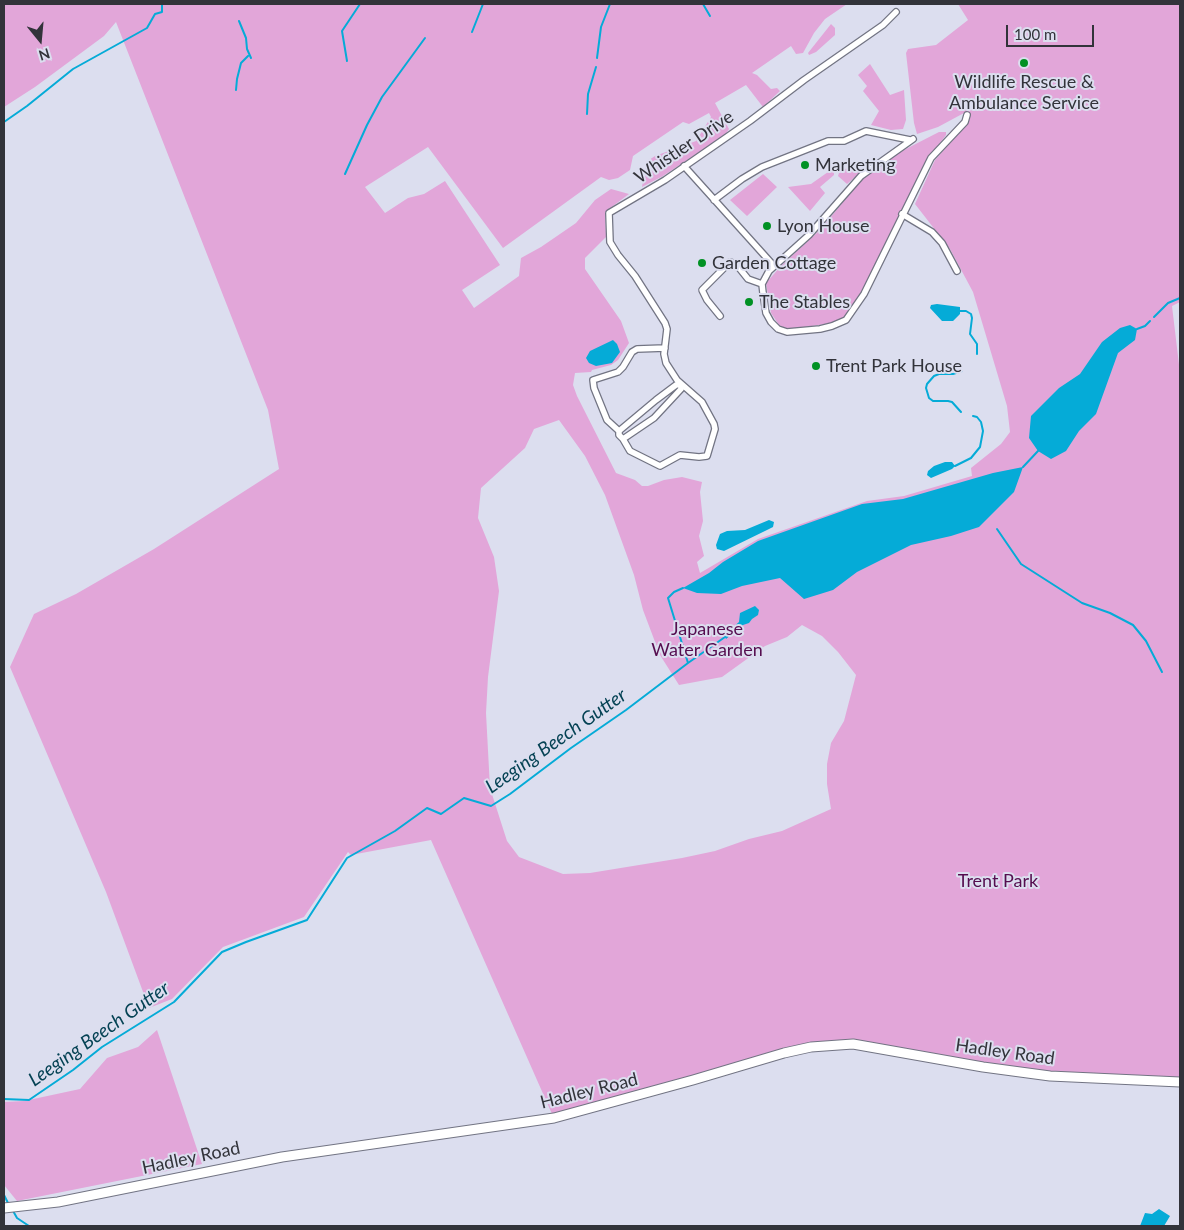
<!DOCTYPE html>
<html>
<head>
<meta charset="utf-8">
<style>
	body { margin:0 }
	#map { position:relative; width:1184px; height:1230px; overflow:hidden; background:#dcdeef; font-family:Lato,sans-serif }
	canvas { display:block }
	.frame { position:absolute; inset:0; border:5px solid #32333a; pointer-events:none }
	.north { position:absolute; left:15px; top:15px; width:50px; height:50px; -webkit-text-stroke:4px #dcdeef; paint-order:stroke; rotate:163deg; font-size:14px; font-weight:700; line-height:20px; text-align:center; color:#32333a }
	.north::after { content:''; display:block; margin:auto; width:18px; height:22px; background:#32333a; clip-path:polygon(50% 0,100% 100%,50% 72%,0 100%) }
	.scale { position:absolute; left:1006px; top:25px; width:88px; height:22px; box-sizing:border-box; border:2px solid #32333a; border-top:0; padding-left:6px; font-size:15px; line-height:18px; white-space:nowrap; color:#32333a; -webkit-text-stroke:4px #dcdeef; paint-order:stroke }
</style>
</head>
<body>
<div id="map">
<canvas width="1184" height="1230"></canvas>
<div class="frame"></div>
<div class="north">N</div>
<div class="scale">100 m</div>
</div>
<script>
const g = document.querySelector('canvas').getContext('2d');
g.lineJoin = 'round';
function paint(path, color) { g.fillStyle = color; g.fill(path, 'evenodd'); }
const shape = rows => new Path2D(rows.map(r => 'M' + r).join(''));
function strokePath(path, color, width, dash) { g.strokeStyle = color; g.lineWidth = width; g.lineCap = dash ? 'butt' : 'round'; g.setLineDash(dash || []); g.stroke(path); }
function drawText(font, color, halo, rows, align = 'center') {
  g.font = font + ' Lato,sans-serif'; g.lineWidth = 4; g.setLineDash([]); g.textBaseline = 'middle'; g.strokeStyle = halo; g.fillStyle = color; for (const [text, x, y, turn = 0] of rows) {
    g.save(); g.translate(x, y); g.rotate((+turn || 0) * Math.PI / 180); g.textAlign = isNaN(turn) ? turn : align; if (halo) g.strokeText(text, 0, 0); g.fillText(text, 0, 0); g.restore();
  }
}
const green = shape([
	[4,4,847,4,825,19,814,33,803,53,796,54,791,46,752,73,757,75,771,89,777,88,780,91,763,107,746,85,715,103,729,129,725,135,663,176,642,187,646,162,655,156,696,141,711,117,709,113,689,124,683,122,633,156,630,170,618,178,609,180,601,177,503,248,428,147,365,187,385,213,408,198,424,194,445,181,500,265,462,290,474,308,519,276,521,258,541,247,576,223,595,200,611,189,629,194,605,212,606,237,585,258,585,269,621,321,629,343,618,360,611,365,592,370,591,372,575,373,573,385,577,396,616,473,635,480,642,486,648,486,664,480,682,477,702,482,700,492,703,521,699,536,704,556,697,562,700,573,758,539,867,501,904,496,972,476,971,468,1001,444,1010,432,1007,406,973,292,950,249,915,204,935,160,968,122,964,113,938,127,917,134,914,123,906,53,908,49,936,45,968,20,958,4,1180,4,1180,302,1172,306,1180,373,1180,1078,1047,1073,853,1040,810,1043,552,1114,431,840,351,855,348,852,304,917,223,947,172,999,149,1008,106,892,10,667,34,614,76,594,154,549,279,469,268,410,116,22,104,36,35,87,4,107],
	[559,420,585,456,605,495,634,575,643,610,660,655,679,685,722,677,765,646,787,637,802,625,822,636,838,652,856,675,844,721,831,743,827,764,827,784,831,809,782,831,749,839,715,851,682,858,590,873,563,874,519,857,507,841,490,788,486,713,488,677,499,591,494,557,478,518,481,488,525,448,534,429],
	[831,24,835,28,835,35,816,52,809,55,808,53],
	[870,64,890,95,904,90,906,120,903,129,891,130,871,125,879,111,863,91,867,86,858,75],
	[939,132,946,132,946,135,929,158,860,298,847,317,837,322,787,330,779,325,771,313,766,283,781,266,820,230,863,178,900,152],
	[873,161,847,184,838,176,839,173,845,169],
	[834,171,834,175,820,187,825,193,810,211,788,187,811,184,828,172],
	[763,174,777,187,747,216,730,200],
	[157,1030,202,1164,17,1201,4,1185,4,1102,24,1101,80,1089,107,1058,138,1047]
]);
const water = shape([
	[937,304,960,307,960,314,953,321,942,321,930,308,931,305],
	[1130,325,1137,329,1135,340,1118,353,1096,414,1079,431,1066,451,1051,459,1038,451,1029,438,1031,416,1059,388,1080,374,1102,342,1120,328],
	[613,340,617,344,620,352,612,363,596,366,589,363,586,358,590,351],
	[945,462,952,462,955,466,952,469,931,478,927,475,928,471,934,466],
	[1023,467,1014,492,979,527,951,536,911,545,857,572,833,590,804,599,780,578,742,586,721,594,697,593,683,588,709,573,723,562,758,541,862,504,903,499,993,473],
	[769,520,774,522,773,527,767,530,724,551,717,549,716,545,720,534,727,531,745,530],
	[755,606,759,610,758,615,752,619,749,623,743,625,726,639,724,635,739,622,740,613],
	[1159,1209,1170,1216,1164,1226,1140,1226,1145,1213,1152,1214]
]);
const stream = shape([
	[703,4,710,16],
	[239,21,246,38,247,49,251,58],
	[472,32,483,4],
	[597,58,601,27,610,4],
	[347,61,342,31,360,4],
	[236,90,237,79,241,63,248,56],
	[587,114,588,94,596,67],
	[4,122,27,106,73,69,147,28,155,14,162,12,162,4],
	[345,174,367,125,382,97,425,38],
	[960,311,966,311,971,314,972,318,970,334,977,344,977,354],
	[1154,317,1168,303,1180,298],
	[1137,329,1145,326,1150,321],
	[961,412,952,402,948,401,933,401,929,398,926,388,927,384,934,376,939,374,953,374,962,371],
	[955,466,971,458,980,447,983,431,981,422,977,417,973,416],
	[1023,467,1038,451],
	[997,529,1021,564,1082,603,1110,613,1133,625,1146,641,1162,672],
	[688,663,725,637],
	[4,1099,29,1100,73,1070,102,1047,174,1002,222,952,246,942,307,920,347,858,395,831,427,808,441,814,464,798,491,806,510,794,571,748,626,710,688,663,668,598,674,592,683,588],
	[4,1195,9,1205],
	[12,1209,17,1218,29,1226]
]);
const street = shape([
	[913,139,861,176,809,235,769,271,762,284,763,293,766,313,771,322,778,329,787,332,820,329,832,326,846,320,864,294,931,158,965,122,967,115],
	[684,166,774,266],
	[714,200,742,179,762,167,828,141,844,141,866,131,910,140],
	[902,214,932,232,942,243,957,271],
	[720,316,707,300,702,290,730,262,736,264,748,279,762,284],
	[665,348,637,349,632,352,623,367,618,372,593,380,594,388,607,420,619,431,619,435,623,439,654,418,681,389,681,384],
	[619,431,656,400,676,385,681,384],
	[623,439,630,451,660,466,680,455,699,457,707,456,715,429,714,424,702,402,677,380,666,363,664,354,667,329,665,323,635,276,618,255,610,242,609,213,665,180,750,121,804,80,883,25,896,12]
]);
const secondary = shape([
	[4,1208,58,1202,282,1157,554,1118,693,1080,784,1053,811,1047,853,1044,983,1067,1050,1076,1180,1082]
]);
const markers = [
	[1024,63,5,"#019124"],
	[805,165,5,"#019124"],
	[767,226,5,"#019124"],
	[702,263,5,"#019124"],
	[749,302,5,"#019124"],
	[816,366,5,"#019124"]
];
const poiNames = [
	["Wildlife Rescue &",1024,82,"center"],
	["Ambulance Service",1024,103,"center"],
	["Marketing",815,165],
	["Lyon House",777,226],
	["Garden Cottage",712,263],
	["The Stables",759,302],
	["Trent Park House",826,366]
];
const streetNames = [
	["Whistler Drive",684,147,-34],
	["Hadley Road",1005,1052,8],
	["Hadley Road",589,1091,-14],
	["Hadley Road",191,1158,-12]
];
const parkNames = [
	["Japanese",707,629],
	["Water Garden",707,650],
	["Trent Park",998,881]
];
const waterNames = [
	["Leeging Beech Gutter",556,741,-35],
	["Leeging Beech Gutter",99,1034,-35]
];
paint(green, '#e2a6d9');
paint(water, '#05abd7');
strokePath(stream, '#05abd7', 2);
strokePath(street, '#727483', 8);
strokePath(secondary, '#727483', 11);
strokePath(street, '#fff', 5.5);
strokePath(secondary, '#fff', 9);
for (const [x, y, r, color] of markers) { const dot = new Path2D(); dot.arc(x, y, r, 0, 2 * Math.PI); g.fillStyle = color; g.fill(dot); strokePath(dot, '#dcdeef', 2); }
drawText('18px', '#32333a', '#dcdeef', poiNames, 'left');
drawText('18px', '#32333a', '#dcdeef', streetNames);
drawText('18px', '#550d4f', '#dcdeef', parkNames);
drawText('italic 19px', '#054254', '#dcdeef', waterNames);
</script>
</body>
</html>
